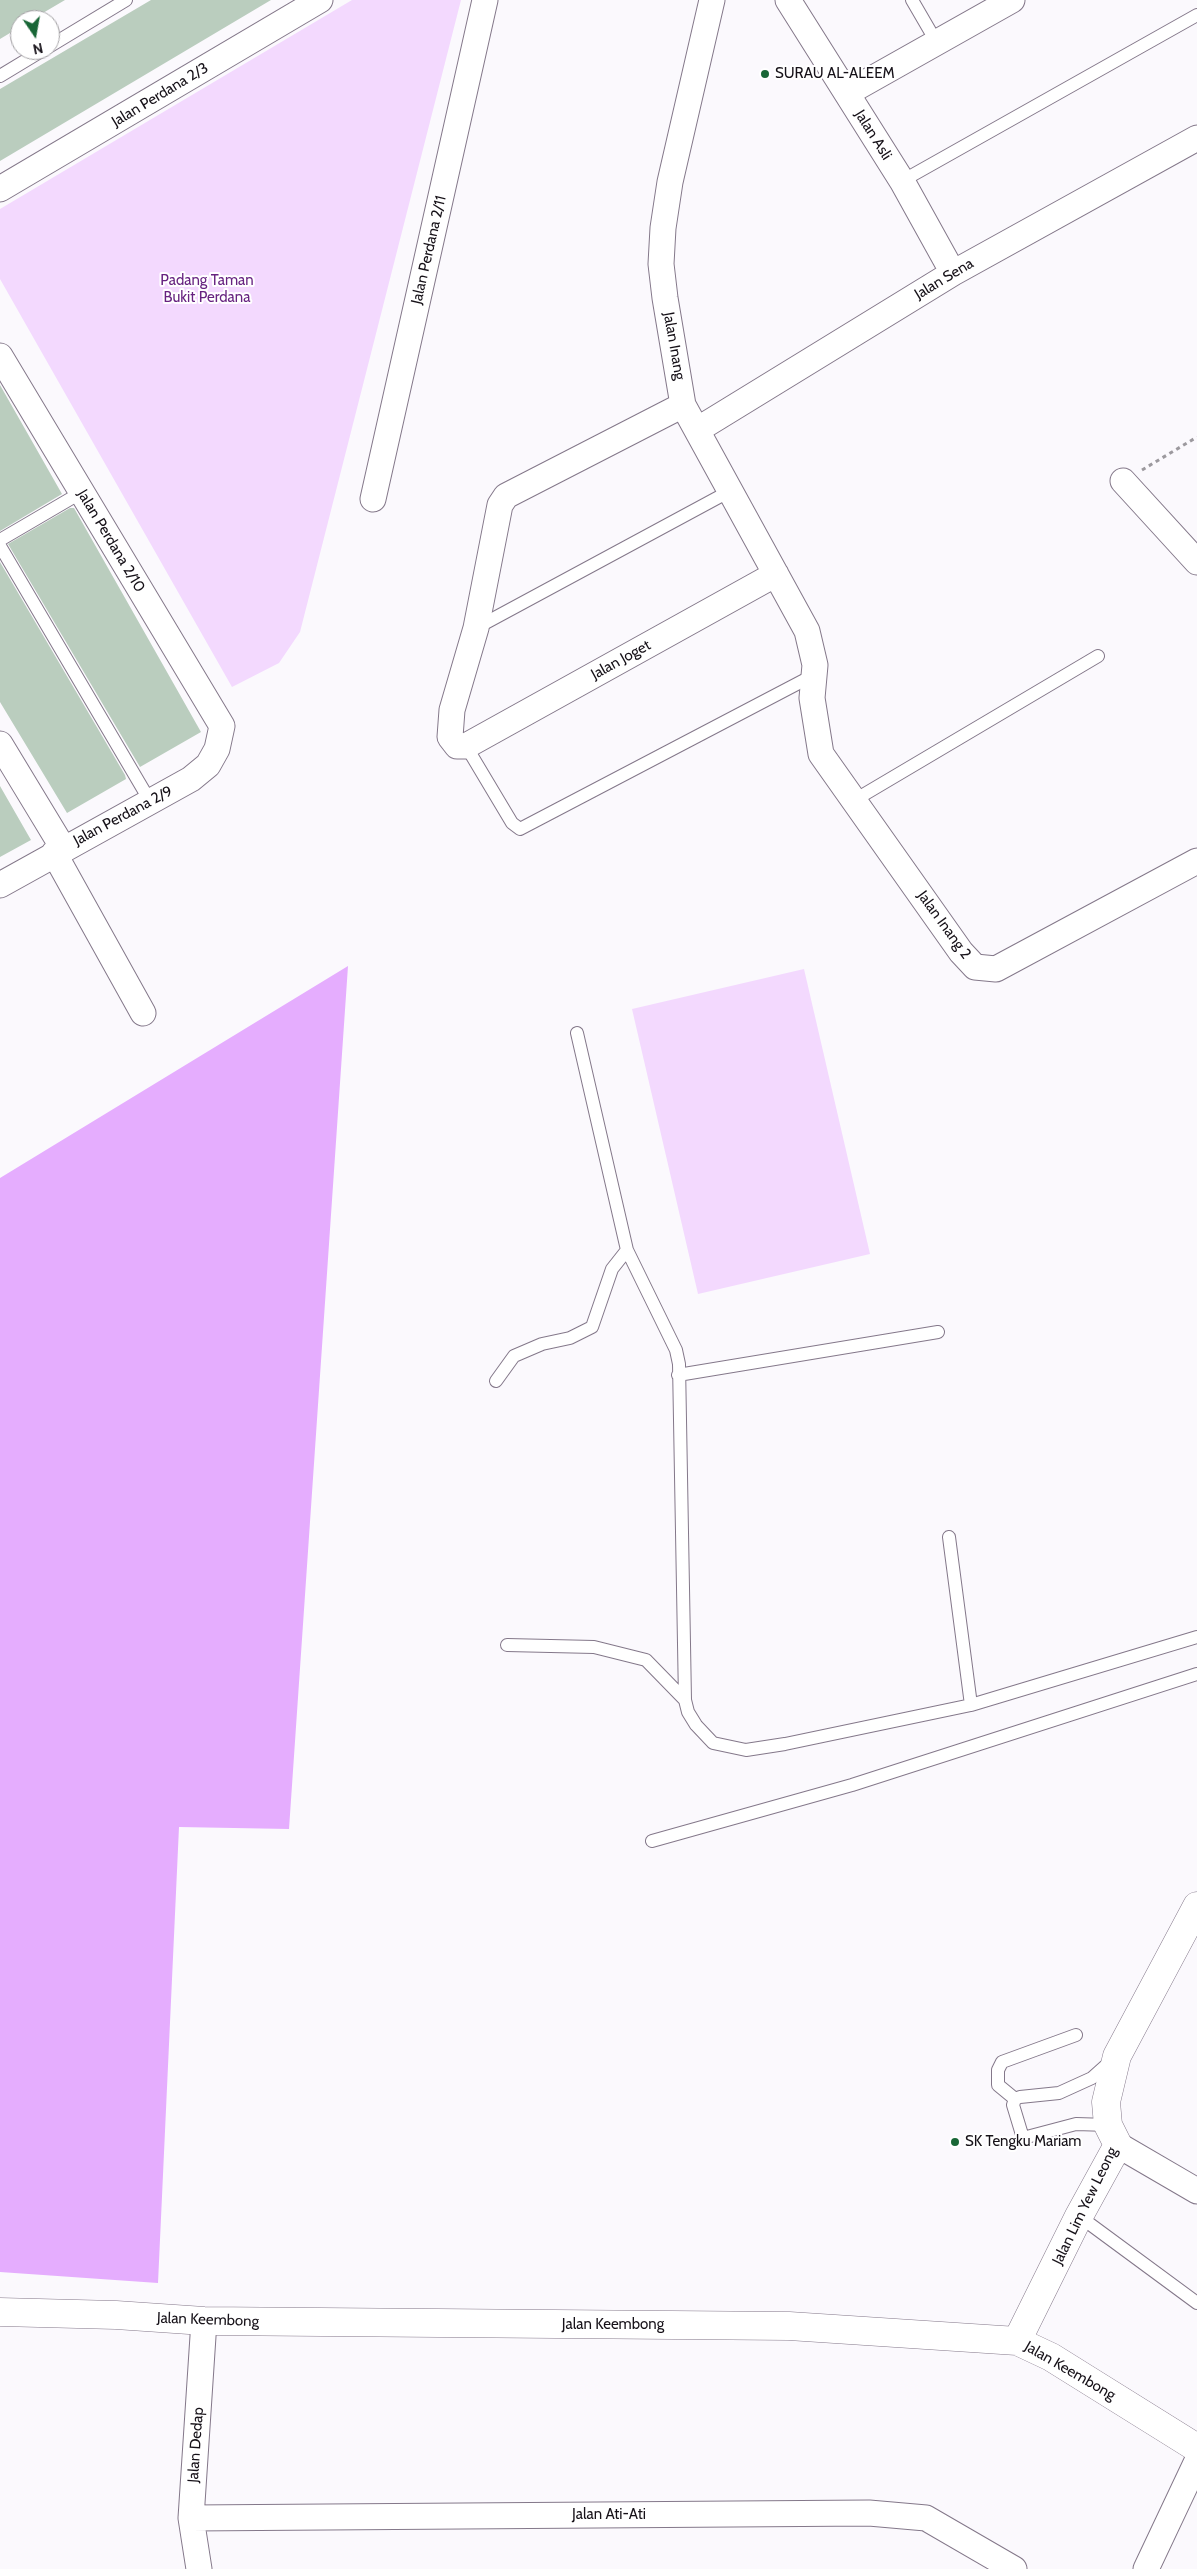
<!DOCTYPE html>
<html>
<head>
<meta charset="utf-8">
<style>
	body { margin:0 }
	#map { position:relative; width:1197px; height:2569px; overflow:hidden; background:#fbf9fd; font-family:Cabin,sans-serif }
	canvas { display:block }
	.north { position:absolute; left:10px; top:10px; width:50px; height:50px; box-sizing:border-box; background:#fff; border:1px solid #a2a0a3; border-radius:50%; rotate:168deg; font-size:14px; font-weight:700; line-height:20px; text-align:center; color:#161118 }
	.north::after { content:''; display:block; margin:auto; width:18px; height:22px; background:#186636; clip-path:polygon(50% 0,100% 100%,50% 72%,0 100%) }
</style>
</head>
<body>
<div id="map">
<canvas width="1197" height="2569"></canvas>
<div class="north">N</div>
</div>
<script>
const g = document.querySelector('canvas').getContext('2d');
g.lineJoin = 'round';
function paint(path, color) { g.fillStyle = color; g.fill(path, 'evenodd'); }
const shape = rows => new Path2D(rows.map(r => 'M' + r).join(''));
function strokePath(path, color, width, dash) { g.strokeStyle = color; g.lineWidth = width; g.lineCap = dash ? 'butt' : 'round'; g.setLineDash(dash || []); g.stroke(path); }
function drawText(font, color, halo, rows, align = 'center') {
  g.font = font + ' Cabin,sans-serif'; g.lineWidth = 4; g.setLineDash([]); g.textBaseline = 'middle'; g.strokeStyle = halo; g.fillStyle = color; for (const [text, x, y, turn = 0] of rows) {
    g.save(); g.translate(x, y); g.rotate((+turn || 0) * Math.PI / 180); g.textAlign = isNaN(turn) ? turn : align; if (halo) g.strokeText(text, 0, 0); g.fillText(text, 0, 0); g.restore();
  }
}
const green = shape([
	[352,0,461,0,300,632,279,663,232,687,0,279,0,209],
	[804,969,870,1254,698,1294,632,1009]
]);
const forest = shape([
	[348,966,289,1829,179,1827,158,2283,0,2272,0,1178]
]);
const building = shape([
	[0,0,65,0,31,20,20,20,20,27,0,39],
	[151,0,271,0,0,161,0,89],
	[0,385,62,494,0,531],
	[70,508,74,508,201,732,140,767,8,544],
	[0,562,125,775,126,779,67,813,0,702],
	[0,786,31,840,0,857]
]);
const path = shape([
	[1142,470,1197,437]
]);
const lane = shape([
	[912,0,937,43],
	[50,46,126,0],
	[0,76,43,50],
	[902,181,1197,15],
	[0,540,82,492],
	[0,546,150,801],
	[476,628,730,491],
	[466,746,512,823,520,829,814,675],
	[853,801,1098,656],
	[577,1033,627,1250,676,1350,679,1364,685,1700,688,1712,696,1725,713,1743,746,1750,785,1744,971,1705,1197,1637],
	[678,1375,938,1332],
	[496,1381,514,1356,542,1344,570,1338,592,1327,612,1269,627,1250],
	[949,1537,971,1705],
	[507,1645,594,1647,646,1660,685,1700],
	[652,1841,852,1785,1197,1674],
	[1015,2099,1013,2105,1023,2138,1076,2124,1108,2125],
	[1015,2099,998,2085,998,2070,1002,2062,1076,2035],
	[1015,2099,1020,2097,1059,2093,1092,2078,1111,2061],
	[1079,2216,1197,2303]
]);
const street = shape([
	[712,0,670,182,663,228,661,264,665,298,683,405,807,631,815,665,812,698,821,754,961,952,975,967,996,969,1197,861],
	[788,0,902,181,953,273],
	[847,93,1012,0],
	[0,189,320,0],
	[0,356,222,726,217,749,208,765,191,779,0,885],
	[683,405,506,496,500,505,476,628,452,710,450,737,457,746,466,746,776,574],
	[697,430,953,273,1197,138],
	[1123,481,1197,562],
	[373,499,485,0],
	[0,744,63,848],
	[54,853,143,1013],
	[1118,2145,1197,2191],
	[191,2518,869,2513,926,2518,1014,2569],
	[199,2569,191,2518,204,2321],
	[1146,2569,1197,2461]
]);
const secondary = shape([
	[0,2312,116,2315,204,2321,789,2326,1017,2341,1051,2357,1197,2448],
	[1017,2341,1079,2216,1118,2145,1108,2125,1106,2102,1117,2056,1197,1906]
]);
const markers = [
	[765,74,5,"#186636"],
	[955,2142,5,"#186636"]
];
const poiNames = [
	["SURAU AL-ALEEM",775,74],
	["SK Tengku Mariam",965,2142]
];
const streetNames = [
	["Jalan Perdana 2/3",160,95,-31],
	["Jalan Asli",873,135,58],
	["Jalan Perdana 2/11",429,250,-77],
	["Jalan Sena",944,279,-31],
	["Jalan Inang",674,346,80],
	["Jalan Perdana 2/10",111,541,59],
	["Jalan Joget",621,660,-29],
	["Jalan Perdana 2/9",123,816,-28],
	["Jalan Inang 2",944,925,54],
	["Jalan Lim Yew Leong",1085,2206,-64],
	["Jalan Keembong",208,2320,2],
	["Jalan Keembong",613,2325],
	["Jalan Keembong",1070,2371,30],
	["Jalan Dedap",196,2445,-86],
	["Jalan Ati-Ati",609,2515]
];
const parkNames = [
	["Padang Taman",207,281],
	["Bukit Perdana",207,298]
];
paint(green, '#f3d9fe');
paint(forest, '#e5adfe');
paint(building, '#bacdbe');
strokePath(lane, '#84788a', 14);
strokePath(street, '#84788a', 27);
strokePath(secondary, '#84788a', 29);
strokePath(path, '#9c999e', 3, [4, 4]);
strokePath(lane, '#fff', 12);
strokePath(street, '#fff', 25);
strokePath(secondary, '#fff', 28);
for (const [x, y, r, color] of markers) { const dot = new Path2D(); dot.arc(x, y, r, 0, 2 * Math.PI); g.fillStyle = color; g.fill(dot); strokePath(dot, '#fff', 2); }
drawText('15px', '#161118', '#fff', poiNames, 'left');
drawText('15px', '#161118', '#fff', streetNames);
drawText('15px', '#672380', '#fff', parkNames);
</script>
</body>
</html>
